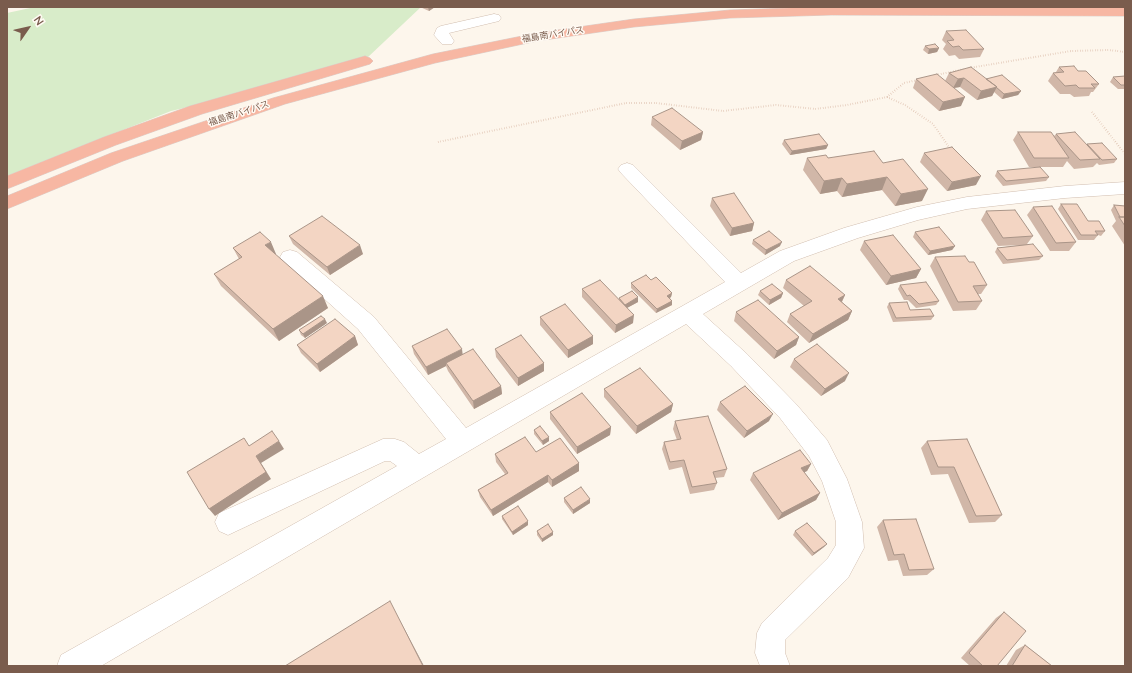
<!DOCTYPE html>
<html>
<head>
<meta charset="utf-8">
<style>
	body { margin:0 }
	#map { position:relative; width:1132px; height:673px; overflow:hidden; background:#fdf6ec; font-family:"Nunito Sans",sans-serif }
	canvas { display:block }
	.frame { position:absolute; inset:0; border:8px solid #7a5c4d; pointer-events:none }
	.north { position:absolute; left:8px; top:8px; width:40px; height:40px; -webkit-text-stroke:3px #fffaf3; paint-order:stroke; rotate:56deg; font-size:11px; font-weight:700; line-height:16px; text-align:center; color:#7a5c4d }
	.north::after { content:''; display:block; margin:auto; width:14px; height:18px; background:#7a5c4d; clip-path:polygon(50% 0,100% 100%,50% 72%,0 100%) }
</style>
</head>
<body>
<div id="map">
<canvas width="1132" height="673"></canvas>
<div class="frame"></div>
<div class="north">N</div>
</div>
<script>
const g = document.querySelector('canvas').getContext('2d');
g.lineJoin = 'round';
function paint(path, color) { g.fillStyle = color; g.fill(path, 'evenodd'); }
const shape = rows => new Path2D(rows.map(r => 'M' + r).join(''));
function strokePath(path, color, width, dash) { g.strokeStyle = color; g.lineWidth = width; g.lineCap = dash ? 'butt' : 'round'; g.setLineDash(dash || []); g.stroke(path); }
function drawText(font, color, halo, rows, align = 'center') {
  g.font = font + ' "Nunito Sans","Noto Sans JP",sans-serif'; g.lineWidth = 3; g.setLineDash([]); g.textBaseline = 'middle'; g.strokeStyle = halo; g.fillStyle = color; for (const [text, x, y, turn = 0] of rows) {
    g.save(); g.translate(x, y); g.rotate((+turn || 0) * Math.PI / 180); g.textAlign = isNaN(turn) ? turn : align; if (halo) g.strokeText(text, 0, 0); g.fillText(text, 0, 0); g.restore();
  }
}
const green = shape([
	[35,7,421,7,367,58,321,76,171,111,7,176,7,13]
]);
const path = shape([
	[969,68,1071,51,1109,50,1125,52],
	[936,75,965,69],
	[887,97,905,105,933,124,951,150],
	[1092,112,1125,154],
	[438,142,626,103,656,103,723,111,776,105,815,109,847,105,887,97,904,83,918,80]
]);
const minor = shape([
	[494,14,499,15,501,18,499,21,449,33,454,41,452,44,442,44,434,35,437,28,441,26,494,14],
	[627,163,633,165,741,273,780,251,844,228,917,207,967,197,1065,186,1125,182,1125,194,1065,198,967,209,918,220,858,238,794,261,703,314,747,354,796,404,827,440,847,479,862,522,864,548,848,578,785,640,785,653,790,666,760,666,755,653,757,633,762,623,828,558,836,545,836,522,822,481,809,456,780,418,731,366,686,324,101,666,57,666,61,655,397,466,390,461,385,461,228,535,219,531,215,522,219,513,383,439,395,439,404,442,419,454,446,439,358,329,283,262,280,257,283,252,290,250,297,252,374,317,466,428,725,282,621,173,618,169,621,165,627,163]
]);
const highway = shape([
	[822,7,1125,8,1125,16,831,15,730,18,634,27,537,41,435,63,285,104,123,161,7,209,7,196,111,153,273,98,433,54,537,33,634,19,730,10,822,7],
	[365,56,370,58,373,61,370,64,202,114,116,145,7,189,7,176,104,137,190,106,365,56]
]);
const wall = shape([
	[420,7,435,7,429,11],
	[946,31,984,49,980,57,959,59,955,55,949,56,943,49,946,44,942,40],
	[925,46,939,48,937,52,928,54,923,50],
	[1059,67,1099,84,1093,92,1091,92,1089,96,1074,97,1070,94,1060,94,1048,81,1053,73,1056,72],
	[949,73,986,79,1021,91,1018,95,1002,99,994,92,992,96,977,100,960,87,954,88,961,106,939,111,913,88,916,79,945,81],
	[1125,76,1125,89,1118,89,1110,82,1113,77],
	[652,117,703,132,701,140,680,150,651,125],
	[1018,132,1054,136,1056,134,1087,145,1117,159,1114,163,1099,165,1097,163,1093,167,1074,169,1067,161,1063,167,1029,167,1013,140],
	[784,140,828,145,826,149,790,155,782,144],
	[924,153,976,185,947,191,920,162],
	[807,158,828,158,883,163,922,201,895,206,882,190,842,197,837,191,820,194,803,170],
	[997,171,1049,177,1046,181,1003,186,995,176],
	[712,198,754,223,752,231,730,236,710,206],
	[1061,204,1088,221,1105,231,1101,236,1098,235,1094,240,1078,240,1058,209],
	[1114,205,1125,206,1125,246,1112,226,1116,221,1111,210],
	[1033,207,1076,242,1069,251,1050,251,1027,215],
	[986,211,1033,236,1027,244,1043,256,1039,260,1003,264,995,252,997,248,1021,245,998,246,981,220],
	[915,232,955,246,952,250,928,255,913,237],
	[289,236,363,254,330,275,293,244],
	[753,240,780,246,765,255,752,244],
	[864,241,921,269,916,278,886,285,860,250],
	[233,248,276,254,275,255,328,308,279,341,221,286,214,274,239,259],
	[935,257,969,262,987,285,981,294,978,294,982,301,976,310,953,311,930,266],
	[651,280,672,293,671,297,670,298,672,301,672,305,656,313,631,288,631,283],
	[786,280,845,295,842,302,852,311,848,320,809,343,787,322,790,314,804,306,783,288],
	[900,285,939,301,936,305,916,308,908,300,904,300,898,289],
	[582,289,619,299,619,298,638,302,627,308,633,323,615,333,582,297],
	[760,291,783,293,781,298,769,305,758,295],
	[889,303,910,310,934,316,931,320,893,322,887,307],
	[736,312,799,337,796,345,774,359,734,321],
	[540,317,593,336,593,344,568,358,540,325],
	[327,323,305,338,301,335,299,330],
	[355,336,358,345,320,372,301,353,297,345],
	[412,346,463,354,501,386,502,394,474,409,448,371,446,366,428,375,414,354],
	[495,349,544,371,518,386,496,357],
	[794,359,845,381,821,396,790,367],
	[604,389,673,404,671,412,636,434,604,397],
	[720,402,769,421,744,438,717,410],
	[550,412,611,427,610,435,577,454,550,419],
	[675,421,727,469,724,477,715,478,717,483,714,490,690,494,682,467,669,470,662,449,664,442,677,440,673,429],
	[534,430,549,441,543,445,534,434],
	[967,439,1002,515,995,522,969,523,948,474,931,475,921,448,927,441],
	[536,452,579,463,579,471,552,487,548,482,493,516,480,497,478,490,505,474,496,462,495,454],
	[811,464,807,471,804,472,820,493,816,500,778,520,750,480,753,473],
	[564,498,590,503,573,514,564,502],
	[502,516,528,525,513,535,502,519],
	[883,520,934,569,927,575,903,576,898,560,888,561,877,527],
	[537,531,553,532,553,535,542,542,537,535],
	[795,531,824,547,812,556,793,535],
	[1004,612,997,666,970,666,961,658,996,618],
	[1025,645,1052,666,1006,666,1016,650]
]);
const shadedWall = shape([
	[428,7,435,7,429,11],
	[939,48,937,52,928,54,929,49],
	[964,78,960,87,953,88,958,79],
	[997,87,992,96,977,100,981,91],
	[1021,91,1018,95,1002,99,1004,94],
	[965,97,961,106,939,111,943,102],
	[703,132,701,140,680,150,682,141],
	[828,145,826,149,790,155,792,151],
	[981,176,976,185,947,191,952,182],
	[887,177,882,190,842,197,847,184],
	[842,178,837,191,820,194,824,181],
	[928,189,922,201,895,206,901,194],
	[754,223,752,231,730,236,732,228],
	[271,242,276,254,270,258,265,245],
	[782,242,780,246,765,255,766,250],
	[360,245,363,254,330,275,327,267],
	[955,246,952,250,928,255,930,251],
	[921,269,916,278,886,285,891,276],
	[672,293,671,297,666,300,667,296],
	[783,293,781,298,769,305,770,300],
	[845,295,841,303,838,299],
	[323,296,328,308,279,341,273,329],
	[638,297,638,302,625,309,625,305],
	[672,301,672,305,656,313,657,309],
	[852,311,848,320,809,343,813,334],
	[634,315,633,323,615,333,616,325],
	[325,319,327,323,305,338,303,334],
	[355,336,358,345,320,372,317,364],
	[593,336,593,344,568,358,568,350],
	[799,337,796,345,774,359,777,351],
	[462,349,463,357,446,363,446,366,428,375,426,367],
	[544,363,544,371,518,386,518,378],
	[849,373,845,381,821,396,825,389],
	[501,386,502,394,474,409,473,401],
	[673,404,671,412,636,434,637,426],
	[773,414,769,421,744,438,747,431],
	[611,427,610,435,577,454,577,447],
	[549,437,549,441,543,445,542,441],
	[279,441,284,449,261,463,271,479,215,516,209,509,256,456],
	[579,463,579,471,552,487,552,480],
	[811,464,807,471,797,476,801,468],
	[548,475,548,482,493,516,491,510],
	[820,493,816,500,778,520,782,513],
	[590,499,590,503,573,514,573,510],
	[528,521,528,525,513,535,512,532],
	[553,532,553,535,542,542,542,539],
	[827,544,824,547,812,556,814,553],
	[390,601,395,611,424,666,423,666]
]);
const building = shape([
	[966,30,984,49,963,50,959,46,953,47,947,41,954,40,946,31,966,30],
	[935,44,939,48,929,49,925,46,935,44],
	[1074,66,1078,71,1086,71,1099,84,1091,84,1095,88,1079,88,1076,85,1065,86,1053,73,1064,72,1059,67,1074,66],
	[971,67,997,87,981,91,964,78,958,79,949,73,971,67],
	[937,74,965,97,943,102,916,79,937,74],
	[1002,75,1021,91,1004,94,996,87,997,87,986,79,1002,75],
	[1125,76,1125,85,1121,85,1113,77,1125,76],
	[672,108,703,132,682,141,652,117,672,108],
	[1018,132,1051,132,1069,158,1034,158,1018,132],
	[1075,132,1100,159,1080,160,1056,134,1075,132],
	[819,134,828,145,792,151,784,140,819,134],
	[1102,143,1117,159,1102,160,1087,144,1102,143],
	[952,147,981,176,952,182,924,153,952,147],
	[874,151,883,163,903,159,928,189,901,194,887,177,847,184,842,178,824,181,807,158,826,155,828,158,874,151],
	[1040,167,1049,177,1006,181,997,171,1040,167],
	[734,193,754,223,732,228,712,198,734,193],
	[1061,204,1077,204,1088,221,1099,221,1105,231,1095,231,1098,235,1081,235,1061,204],
	[1114,205,1125,206,1125,217,1120,217,1114,205],
	[1052,206,1076,242,1056,243,1033,207,1052,206],
	[1015,210,1033,236,1003,238,986,211,1015,210],
	[322,216,360,245,327,267,289,236,322,216],
	[1119,217,1125,217,1125,226,1119,217],
	[939,227,955,246,930,251,915,232,939,227],
	[769,231,782,242,766,250,753,240,769,231],
	[260,232,271,242,265,245,323,296,273,329,214,274,242,257,233,248,260,232],
	[893,235,921,269,891,276,864,241,893,235],
	[1033,244,1043,256,1007,260,997,248,1033,244],
	[965,256,969,262,974,262,987,285,973,286,982,301,958,302,935,257,965,256],
	[810,266,845,295,838,299,852,311,813,334,790,314,812,301,786,280,810,266],
	[646,275,651,280,656,277,672,293,667,296,672,301,657,309,631,283,646,275],
	[600,280,634,315,616,325,582,289,600,280],
	[926,282,939,301,919,304,910,295,907,296,900,285,926,282],
	[772,284,783,293,770,300,760,291,772,284],
	[632,291,638,297,625,305,619,298,632,291],
	[758,300,799,337,777,351,736,312,758,300],
	[907,302,910,310,930,309,934,316,896,318,889,303,907,302],
	[565,304,593,336,568,350,540,317,565,304],
	[321,316,325,319,303,334,299,330,321,316],
	[335,319,355,336,317,364,297,345,335,319],
	[447,329,462,349,426,367,412,346,447,329],
	[521,335,544,363,518,378,495,349,521,335],
	[817,344,849,373,825,389,794,359,817,344],
	[473,349,501,386,473,401,446,363,473,349],
	[640,368,673,404,637,426,604,389,640,368],
	[745,386,773,414,747,431,720,402,745,386],
	[582,393,611,427,577,447,550,412,582,393],
	[708,416,727,469,713,472,717,483,692,487,684,460,670,462,664,442,681,439,675,421,708,416],
	[540,426,549,437,542,441,534,430,540,426],
	[272,431,279,441,256,456,266,472,209,509,187,472,244,438,249,446,272,431],
	[525,437,536,452,560,438,579,463,552,480,548,475,491,510,478,490,508,473,495,454,525,437],
	[967,439,1002,515,976,516,954,467,938,467,927,441,967,439],
	[800,450,811,464,801,468,820,493,782,513,753,473,800,450],
	[581,487,590,499,573,510,564,498,581,487],
	[518,506,528,521,512,532,502,516,518,506],
	[916,519,934,569,909,570,904,554,894,555,883,520,916,519],
	[807,523,827,544,814,553,795,531,807,523],
	[548,524,553,532,542,539,537,531,548,524],
	[390,601,423,666,285,666,390,601],
	[1004,612,1026,631,997,666,983,666,969,653,1004,612],
	[1025,645,1052,666,1012,666,1025,645]
]);
const farStreetnames = [
	["福島南バイパス",553,35,-9],
	["福島南バイパス",239,114,-18]
];
paint(green, '#d8ecc9');
strokePath(minor, '#d1beb0', 1);
strokePath(highway, '#dad1cd', 1);
strokePath(path, '#d9b8a5', 2, [0.5, 2]);
paint(minor, '#fff');
paint(highway, '#f7b7a3');
paint(wall, '#d1b7a8');
paint(shadedWall, '#aa9588');
paint(building, '#f3d5c3');
strokePath(building, '#aa9588', 1);
drawText('9px', '#7a5c4d', '#fffaf3', farStreetnames);
</script>
</body>
</html>
